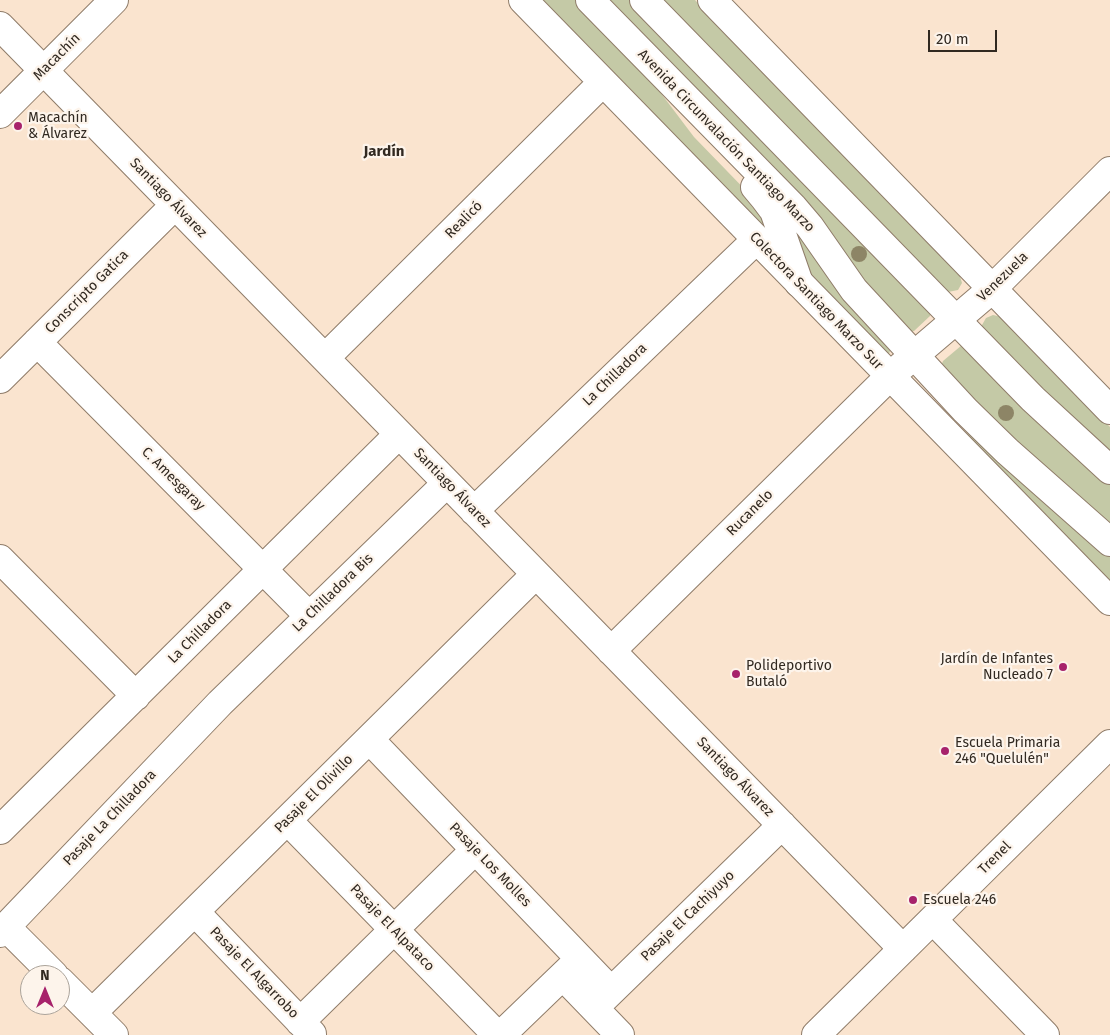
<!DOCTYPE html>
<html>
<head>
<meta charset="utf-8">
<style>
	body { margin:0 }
	#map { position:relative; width:1110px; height:1035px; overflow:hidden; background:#fae4cf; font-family:"Fira Sans",sans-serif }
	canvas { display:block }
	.north { position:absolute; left:20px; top:965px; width:50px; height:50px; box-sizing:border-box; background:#fdf4eb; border:1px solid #aba39a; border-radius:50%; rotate:0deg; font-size:14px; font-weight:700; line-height:20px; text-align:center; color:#312921 }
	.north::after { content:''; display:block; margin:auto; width:18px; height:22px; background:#a7226b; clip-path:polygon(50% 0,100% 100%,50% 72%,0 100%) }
	.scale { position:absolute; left:928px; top:30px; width:69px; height:22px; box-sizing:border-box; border:2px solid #312921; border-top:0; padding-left:6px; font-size:15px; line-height:18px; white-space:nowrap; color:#312921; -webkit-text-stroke:4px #fdf4eb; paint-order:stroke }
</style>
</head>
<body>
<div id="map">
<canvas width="1110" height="1035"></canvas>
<div class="north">N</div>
<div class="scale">20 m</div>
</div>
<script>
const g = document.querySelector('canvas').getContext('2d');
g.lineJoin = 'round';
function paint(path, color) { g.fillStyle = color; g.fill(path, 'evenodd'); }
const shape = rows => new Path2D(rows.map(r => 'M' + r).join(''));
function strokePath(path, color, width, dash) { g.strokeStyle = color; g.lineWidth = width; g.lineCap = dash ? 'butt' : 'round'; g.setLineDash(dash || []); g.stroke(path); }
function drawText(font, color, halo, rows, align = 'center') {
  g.font = font + ' "Fira Sans",sans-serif'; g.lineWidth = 4.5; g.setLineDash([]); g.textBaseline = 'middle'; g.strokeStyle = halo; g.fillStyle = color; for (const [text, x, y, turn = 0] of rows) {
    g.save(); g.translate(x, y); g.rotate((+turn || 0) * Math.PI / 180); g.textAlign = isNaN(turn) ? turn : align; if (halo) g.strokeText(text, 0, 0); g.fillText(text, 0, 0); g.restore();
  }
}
const green = shape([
	[536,0,576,0,638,63,694,137,759,204,775,239],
	[606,0,629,0,931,309,930,316,914,331,909,332],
	[659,0,695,0,959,273,962,283,958,290,948,292],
	[793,227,891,348,889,354,887,355,812,278],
	[993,315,1002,317,1005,320,1110,427,1110,456,982,330,982,325,986,318],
	[962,345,1037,419,1110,485,1110,528,989,417,941,366,943,361],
	[951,419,1110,557,1110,588]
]);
const minor = shape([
	[523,0,1110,601],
	[712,0,1110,410],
	[0,26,903,949],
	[0,114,114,0],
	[37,342,309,616],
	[325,358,603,82],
	[0,379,175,205],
	[474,511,757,239],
	[0,559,136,696],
	[611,651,890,376,992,289,1110,171],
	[369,739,611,991],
	[287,820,497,1035],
	[0,830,399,434],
	[195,912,312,1034],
	[933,920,1045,1035],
	[6,927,54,975],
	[0,933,220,703,447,483],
	[563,976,620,1035],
	[60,981,114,1035],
	[594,1008,782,825],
	[92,1013,536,574],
	[300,1022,475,850],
	[501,1035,580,959],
	[816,1035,1110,744]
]);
const major = shape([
	[590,0,793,207,810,227,854,290,965,410,1007,451,1110,542],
	[644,0,1033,399,1110,470],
	[755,187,765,199,774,211,799,283]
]);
const trees = [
	[859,254],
	[1006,413]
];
const markers = [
	[18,126,5,"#a7226b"],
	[1063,667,5,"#a7226b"],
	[736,674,5,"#a7226b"],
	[945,751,5,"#a7226b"],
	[913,900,5,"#a7226b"]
];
const streetNames = [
	["Macachín",57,57,-45],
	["Avenida Circunvalación Santiago Marzo",726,141,46],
	["Santiago Álvarez",168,198,46],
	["Realicó",464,220,-45],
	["Venezuela",1003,277,-44],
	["Conscripto Gatica",87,292,-45],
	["Colectora Santiago Marzo Sur",816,301,46],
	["La Chilladora",615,375,-44],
	["C. Amesgaray",173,479,45],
	["Santiago Álvarez",452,488,46],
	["Rucanelo",750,513,-45],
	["La Chilladora Bis",333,593,-44],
	["La Chilladora",200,632,-45],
	["Santiago Álvarez",735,777,46],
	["Pasaje El Olivillo",314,794,-45],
	["Pasaje La Chilladora",110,818,-46],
	["Trenel",995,858,-45],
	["Pasaje Los Molles",490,865,46],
	["Pasaje El Cachiyuyo",688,916,-44],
	["Pasaje El Alpataco",392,928,46],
	["Pasaje El Algarrobo",254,973,46]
];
const poiNames = [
	["Macachín",28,118],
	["& Álvarez",28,134],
	["Jardín de Infantes",1053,659,"right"],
	["Nucleado 7",1053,675,"right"],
	["Polideportivo",746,666],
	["Butaló",746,682],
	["Escuela Primaria",955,743],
	["246 \"Quelulén\"",955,759],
	["Escuela 246",923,900]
];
const neighbourhoodNames = [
	["Jardín",384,152]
];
paint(green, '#c4c9a6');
strokePath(minor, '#8f7c69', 30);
strokePath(major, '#8f7c69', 30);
strokePath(minor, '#fff', 28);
strokePath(major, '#fff', 28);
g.fillStyle = '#8d8566';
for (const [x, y] of trees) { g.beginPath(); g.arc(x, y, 8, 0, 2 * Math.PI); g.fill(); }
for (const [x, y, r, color] of markers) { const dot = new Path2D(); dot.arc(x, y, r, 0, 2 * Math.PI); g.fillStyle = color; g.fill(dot); strokePath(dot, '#fdf4eb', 2); }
drawText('14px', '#312921', '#fdf4eb', streetNames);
drawText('14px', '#312921', '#fdf4eb', poiNames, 'left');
drawText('bold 15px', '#312921', '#fdf4eb', neighbourhoodNames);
</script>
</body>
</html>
